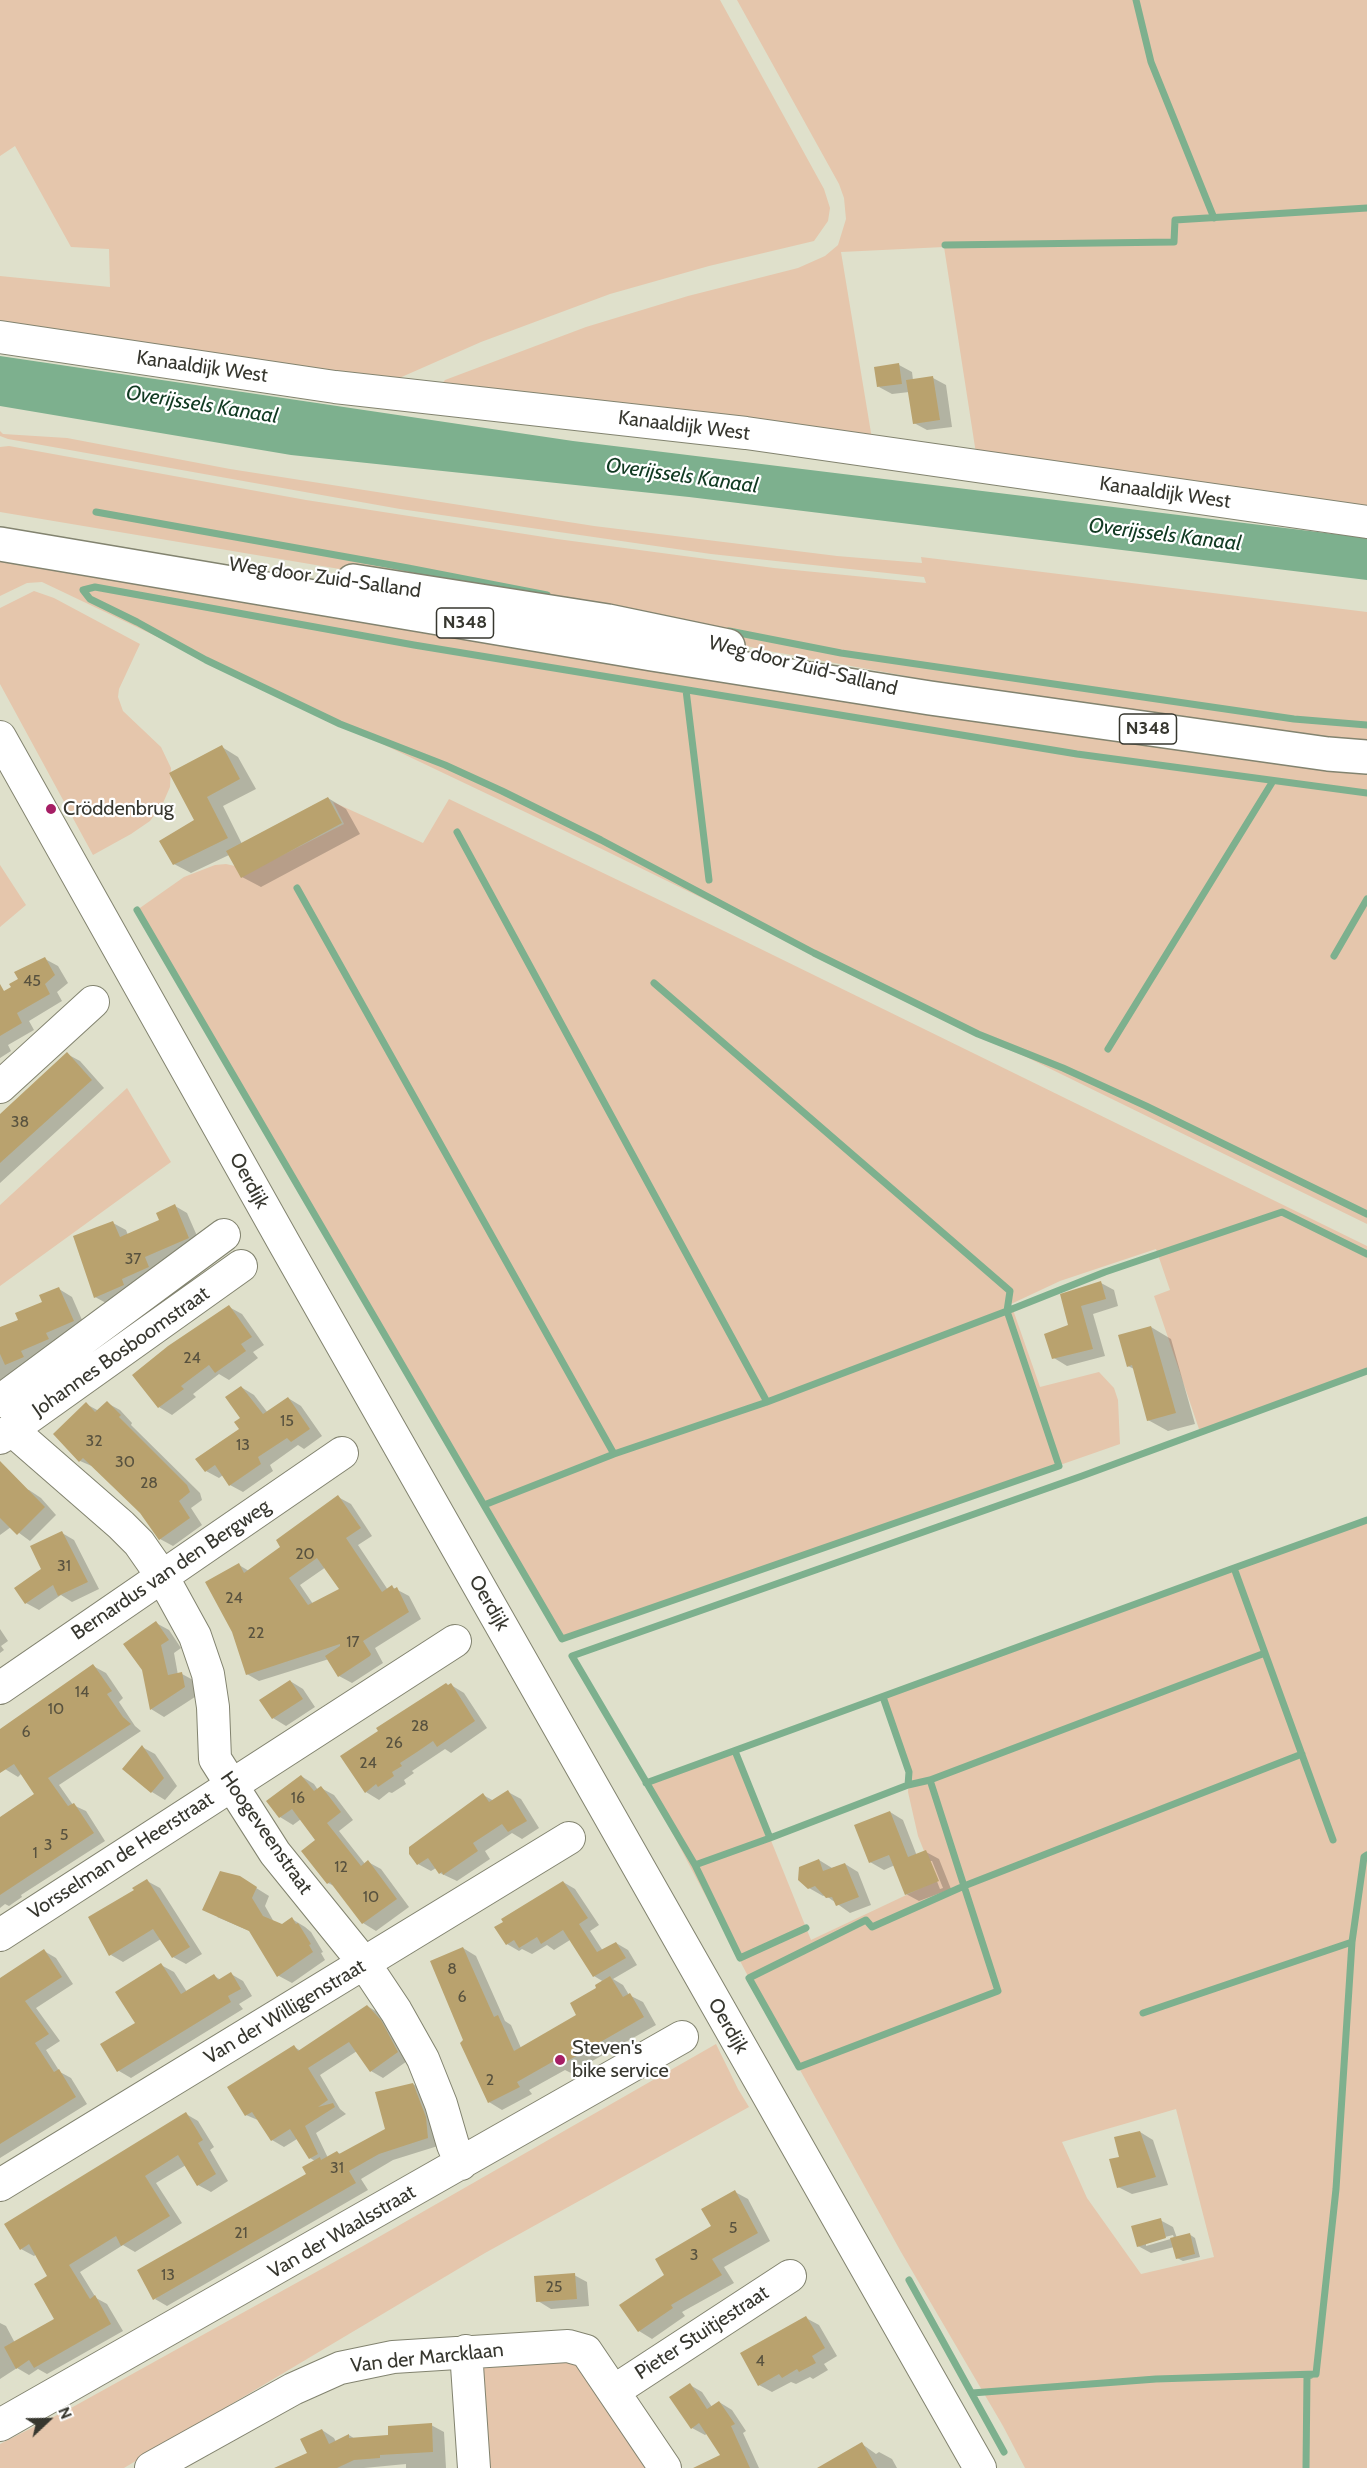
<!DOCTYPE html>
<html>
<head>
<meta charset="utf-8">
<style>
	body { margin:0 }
	#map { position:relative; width:1367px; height:2468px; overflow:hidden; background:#dfe0cb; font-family:Cabin,sans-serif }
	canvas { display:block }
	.north { position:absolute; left:18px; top:2390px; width:60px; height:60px; -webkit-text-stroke:4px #fff; paint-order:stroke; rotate:68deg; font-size:16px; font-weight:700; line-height:24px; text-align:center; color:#37372f }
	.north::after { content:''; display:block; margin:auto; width:21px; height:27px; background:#37372f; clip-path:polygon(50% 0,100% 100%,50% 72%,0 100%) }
</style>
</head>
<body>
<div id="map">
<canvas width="1367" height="2468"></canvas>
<div class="north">N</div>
</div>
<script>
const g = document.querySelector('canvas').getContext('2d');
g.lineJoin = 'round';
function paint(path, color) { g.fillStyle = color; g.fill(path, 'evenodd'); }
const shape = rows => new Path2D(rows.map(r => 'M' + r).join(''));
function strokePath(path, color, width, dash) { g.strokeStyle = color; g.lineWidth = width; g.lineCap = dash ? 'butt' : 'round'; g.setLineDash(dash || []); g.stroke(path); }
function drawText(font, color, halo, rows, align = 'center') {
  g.font = font + ' Cabin,sans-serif'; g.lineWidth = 4.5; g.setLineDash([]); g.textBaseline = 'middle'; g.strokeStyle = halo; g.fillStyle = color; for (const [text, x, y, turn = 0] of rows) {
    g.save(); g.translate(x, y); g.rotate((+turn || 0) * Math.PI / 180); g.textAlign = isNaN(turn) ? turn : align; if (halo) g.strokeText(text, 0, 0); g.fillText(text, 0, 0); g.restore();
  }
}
const green = shape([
	[0,0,720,0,824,189,830,208,828,221,814,241,709,266,610,294,481,342,388,383,0,329,0,276,110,287,109,249,71,247,15,146,0,156],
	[737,0,1367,0,1367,508,977,460,944,247,841,252,873,445,441,385,445,380,586,327,688,296,798,268,825,256,838,245,846,219,844,198,839,184],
	[0,431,3,434,67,438,230,469,594,526,837,556,922,563,921,557,1367,612,1367,746,1267,734,944,683,769,651,578,609,0,512,0,447,9,446,306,500,557,539,774,568,926,583,924,577,711,554,400,509,8,439,0,436],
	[0,553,1244,760,1367,775,1367,1224,563,830,42,582,27,583,0,596],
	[34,591,54,598,140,644,119,689,118,697,123,711,161,747,171,768,170,787,163,803,150,821,131,834,93,855,0,684,0,608],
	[449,799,724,931,1367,1246,1367,1373,1200,1432,1154,1296,1170,1290,1156,1249,1060,1281,1011,1304,1040,1387,1099,1372,1114,1388,1118,1400,1120,1444,562,1639,137,910,184,877,215,865,226,864,244,868,261,866,344,824,333,802,423,843],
	[0,865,26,905,0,927],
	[127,1088,171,1162,0,1286,0,1205],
	[1367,1520,1367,2468,1025,2468,1003,2426,901,2252,749,1978,646,1783,735,1751,811,1940,936,1881,918,1836,908,1792,909,1772,883,1697],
	[1176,2109,1214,2257,1141,2274,1087,2198,1062,2142],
	[716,2044,738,2089,749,2107,485,2253,124,2468,0,2468,0,2444,71,2408,363,2246],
	[572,2358,652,2468,486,2468,482,2364]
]);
const water = shape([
	[0,356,573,441,1367,538,1367,580,689,497,291,455,0,406]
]);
const shadow = shape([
	[899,365,912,372,913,380,933,378,946,385,952,427,927,430,914,423,909,392,892,394,879,387],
	[222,747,238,757,256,789,223,806,242,844,328,798,346,809,360,834,261,887,242,877,229,855,191,873,174,864,196,821],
	[45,959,58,966,68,983,57,992,62,1001,29,1021,34,1030,8,1045,11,1051,0,1058,0,995,13,988],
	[67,1054,80,1061,104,1088,0,1183,0,1116],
	[175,1206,187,1213,201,1245,157,1265,161,1274,108,1304,95,1297,113,1223,126,1230,128,1235,161,1221],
	[1101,1283,1114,1290,1118,1306,1093,1314,1105,1356,1067,1366,1054,1358,1070,1326,1061,1295],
	[59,1289,72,1297,86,1329,0,1387,0,1329,20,1320],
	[229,1307,242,1314,264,1345,253,1352,258,1358,229,1380,219,1374,193,1394,196,1397,172,1415,159,1407],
	[1151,1327,1171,1339,1195,1424,1168,1431,1148,1420,1134,1369,1128,1366],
	[241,1387,254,1395,268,1413,288,1398,301,1406,322,1436,304,1449,298,1445,270,1465,273,1471,243,1492,230,1485,223,1475,219,1478,206,1471,241,1429],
	[107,1403,120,1410,132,1423,131,1425,200,1493,202,1500,191,1508,202,1525,173,1546,160,1539,141,1512,94,1467,80,1461,55,1434,86,1404,99,1411],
	[0,1482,29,1490,41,1498,56,1515,30,1541,11,1527,0,1535],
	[338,1497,351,1504,372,1536,358,1545,388,1590,392,1587,409,1596,421,1619,375,1648,383,1663,352,1683,339,1676,329,1659,259,1681,247,1674,239,1565,249,1571,282,1547],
	[326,1567,341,1589,313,1604,300,1585],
	[62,1533,74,1540,99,1589,72,1602,61,1595,39,1610,26,1603],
	[156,1623,169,1630,181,1648,174,1653,178,1675,182,1674,195,1681,198,1695,164,1717,151,1709,144,1669],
	[0,1629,8,1641,1,1646,4,1650,0,1653],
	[93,1666,106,1673,123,1698,119,1702,135,1726,141,1731,59,1785,73,1805,86,1811,105,1841,21,1895,22,1897,9,1906,5,1904,0,1908,0,1818,36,1794,22,1773,18,1777,5,1769,0,1762,0,1731],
	[290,1681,303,1689,315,1707,286,1726,273,1718],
	[451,1685,464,1693,487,1728,451,1753,445,1749,412,1771,414,1773,404,1780,406,1784,392,1793,389,1792,379,1800,366,1792],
	[142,1747,155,1754,177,1786,165,1800,152,1792,124,1769],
	[301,1776,314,1784,318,1790,321,1788,334,1795,353,1820,339,1831,365,1864,368,1862,381,1869,409,1907,376,1931,363,1923,336,1887,328,1883,317,1840,301,1819,293,1825,280,1817,268,1801],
	[508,1792,521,1799,539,1828,522,1839,512,1833,485,1851,490,1859,457,1881,440,1873,436,1868,431,1871,418,1864,483,1795,494,1801],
	[890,1812,903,1820,917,1856,926,1852,939,1859,951,1889,919,1901,906,1894,895,1865,884,1870,870,1862],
	[929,1861,932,1861,943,1888,940,1889],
	[819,1860,832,1868,845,1864,858,1872,871,1905,850,1913,825,1895,823,1896,809,1888],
	[147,1881,160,1888,202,1954,186,1964,173,1957,161,1939,123,1962,111,1955,136,1890],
	[563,1882,575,1889,599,1925,590,1931,603,1951,616,1943,628,1950,637,1965,613,1979,623,1985,629,1995,643,2002,656,2025,571,2073,565,2070,529,2090,532,2094,502,2110,489,2102,465,2041,463,1948,476,1956,505,2021,511,2025,521,2048,578,2015,604,1982,594,1976,570,1940,554,1950,547,1945,532,1954,522,1949,519,1951,507,1944],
	[253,1886,269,1896,265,1906,274,1922,282,1926,292,1919,305,1927,311,1932,323,1952,321,1953,325,1960,292,1983,279,1976,252,1932,217,1917],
	[44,1951,56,1958,73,1984,36,2008,60,2041,46,2050,60,2072,71,2078,87,2104,0,2158,0,1980],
	[161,1965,174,1972,187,1992,214,1976,221,1980,231,1974,243,1981,252,1996,239,2004,243,2009,131,2078,119,2071],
	[367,2006,379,2013,410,2059,383,2078,371,2071,357,2051,320,2075,340,2109,346,2114,316,2133,328,2158,337,2152,342,2155,387,2130,413,2084,426,2092,441,2145,393,2160,361,2179,368,2190,167,2306,155,2299,308,2174,315,2161,310,2158,297,2139,284,2147,272,2140,260,2121,246,2115,294,2047,301,2051],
	[186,2114,198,2121,214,2147,210,2150,228,2181,211,2192,198,2185,186,2165,156,2183,182,2223,135,2252,123,2245,80,2272,96,2298,107,2304,123,2331,47,2374,38,2369,29,2375,17,2368,0,2379,0,2323,6,2326,15,2343,56,2319,49,2277,37,2254,34,2256,21,2249],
	[1140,2132,1153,2140,1168,2185,1132,2194,1118,2187,1121,2158],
	[735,2192,748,2199,770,2241,724,2267,734,2283,682,2312,685,2316,652,2339,639,2331,666,2275,713,2227],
	[1160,2220,1173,2227,1177,2238,1189,2234,1195,2238,1200,2257,1183,2261,1177,2258,1174,2247,1151,2253,1138,2246],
	[1173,2235,1174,2238,1146,2246,1146,2242],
	[574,2275,587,2282,589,2306,551,2309,538,2301],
	[806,2318,819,2325,837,2356,824,2364,828,2370,813,2379,810,2377,796,2384,791,2382,772,2392,759,2385],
	[690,2385,702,2392,712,2407,719,2402,732,2410,746,2431,743,2433,759,2468,714,2468,722,2456,708,2433,705,2435,692,2428],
	[431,2425,444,2432,446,2468,406,2468,406,2464,364,2468,277,2468,309,2454,322,2430,334,2438,336,2442,349,2435,355,2439,390,2437],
	[862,2444,876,2454,879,2452,892,2459,897,2468,821,2468]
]);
const stream = shape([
	[1136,0,1151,62,1214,218],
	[945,245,1174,242,1175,220,1367,208],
	[96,512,408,568,547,595],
	[729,631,841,653,1294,719,1367,725],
	[686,690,709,880],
	[1367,793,1077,754,414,645,95,587,83,590,90,599,137,622,206,660,340,724,445,765,502,791,601,840,814,953,978,1034,1063,1068,1146,1106,1367,1214],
	[457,832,767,1402],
	[297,888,614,1454],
	[137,910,562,1639,1059,1466,1007,1311,1105,1272,1282,1212,1367,1254],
	[1334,956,1367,899],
	[1108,1049,1273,781],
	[484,1505,614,1454,767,1402,1007,1311,1010,1291,654,983],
	[1234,1568,1367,1520],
	[930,1780,964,1886,1302,1754],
	[646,1783,1234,1568,1333,1840],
	[908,1785,930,1780,1265,1653],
	[770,1838,908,1785,909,1772,883,1697],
	[695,1865,770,1838,735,1751],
	[964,1886,998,1991,799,2067,749,1978,866,1920,872,1927,964,1886],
	[806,1928,740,1958,695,1865,572,1656,1082,1476,1367,1371],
	[1352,1942,1364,1857,1367,1855],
	[909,2280,1004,2452],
	[972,2393,1156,2379,1316,2374,1336,2189,1352,1942,1143,2013],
	[1306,2468,1307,2376,1311,2375]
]);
const building = shape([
	[899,363,902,384,877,387,874,367],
	[933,376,940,420,913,424,906,380],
	[222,745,240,779,207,797,228,838,173,865,159,841,194,820,169,773],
	[328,797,342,823,241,878,226,851],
	[45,957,55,975,45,984,50,994,17,1013,22,1023,0,1036,0,984,4,991,11,987,9,984,18,979,14,972],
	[67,1052,92,1080,0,1163,0,1114],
	[175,1204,189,1238,145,1257,149,1267,122,1279,124,1285,94,1298,73,1236,113,1221,120,1237,159,1220,156,1213],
	[1101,1281,1106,1299,1081,1306,1093,1349,1052,1359,1044,1334,1068,1325,1060,1294],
	[59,1287,74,1321,46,1333,49,1339,21,1351,24,1357,5,1365,0,1354,0,1327,18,1320,15,1313,42,1302,39,1295],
	[229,1305,252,1337,241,1344,246,1351,215,1373,209,1365,181,1386,184,1389,158,1408,132,1375,168,1346],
	[1151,1326,1176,1413,1147,1421,1132,1365,1127,1367,1118,1335],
	[241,1386,263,1414,288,1397,310,1429,291,1442,287,1438,258,1457,261,1464,229,1486,215,1465,205,1472,195,1459,239,1429,234,1422,240,1418,225,1397],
	[107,1401,121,1415,119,1417,187,1485,190,1492,179,1501,190,1518,159,1540,140,1513,83,1458,79,1462,53,1434,86,1402,95,1412],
	[0,1461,45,1507,17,1535,0,1518],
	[338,1495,361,1528,346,1538,382,1592,392,1585,394,1589,397,1587,409,1612,363,1641,371,1654,370,1656,338,1677,325,1656,340,1646,340,1644,246,1675,232,1632,205,1582,239,1563,244,1573,280,1547,276,1540],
	[317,1558,339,1589,308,1605,289,1578],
	[62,1531,88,1582,58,1596,53,1585,25,1604,14,1588,41,1569,30,1546],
	[156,1621,169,1640,161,1645,168,1675,182,1672,185,1687,150,1710,142,1670,123,1644],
	[93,1664,112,1691,107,1694,123,1717,131,1724,48,1778,68,1806,74,1803,94,1833,0,1895,0,1817,34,1794,14,1764,0,1773,0,1729],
	[290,1680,303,1699,272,1719,259,1700],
	[446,1683,448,1685,451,1683,475,1721,437,1747,433,1741,417,1752,400,1763,402,1766,392,1772,394,1776,378,1787,376,1784,365,1793,340,1756,378,1731,376,1728],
	[142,1745,164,1778,151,1793,122,1769],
	[301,1775,314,1791,321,1786,341,1812,327,1823,361,1866,368,1860,397,1899,362,1924,330,1882,327,1884,301,1851,315,1840,292,1809,279,1818,266,1801],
	[508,1790,527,1821,508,1832,502,1824,473,1843,478,1851,443,1875,442,1872,439,1874,428,1858,417,1865,409,1854,409,1847,483,1793,489,1802],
	[890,1811,908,1857,926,1850,939,1881,905,1895,889,1855,869,1863,854,1825],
	[819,1859,823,1871,845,1863,859,1897,836,1906,832,1897,826,1898,815,1886,808,1889,798,1880,799,1867],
	[220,1871,240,1876,257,1887,252,1898,263,1916,282,1924,292,1917,296,1924,298,1923,311,1944,309,1945,313,1952,277,1977,249,1931,202,1910],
	[147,1879,190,1947,172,1958,153,1929,109,1956,88,1917,134,1890,132,1888],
	[563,1881,588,1918,579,1924,597,1952,616,1942,626,1958,593,1977,563,1930,541,1944,537,1937,519,1948,514,1940,506,1945,494,1927,503,1922,501,1919],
	[463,1947,494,2017,498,2015,514,2051,576,2015,570,2003,596,1988,595,1985,610,1976,623,1997,630,1993,644,2017,557,2067,554,2061,517,2082,520,2087,488,2103,460,2043,463,2040,430,1961],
	[44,1949,62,1977,25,2001,49,2034,35,2043,54,2072,59,2069,76,2097,0,2144,0,1978],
	[161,1963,181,1994,214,1974,218,1980,231,1972,241,1989,228,1996,231,2002,117,2072,100,2044,135,2023,115,1992],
	[367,2005,381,2020,398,2052,370,2072,349,2042,308,2068,328,2100,318,2107,333,2103,335,2107,305,2126,318,2154,309,2159,290,2129,271,2141,252,2112,245,2116,227,2087,294,2045,298,2051],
	[413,2083,426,2117,428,2138,379,2154,349,2171,356,2183,153,2300,137,2270,306,2174,302,2167,320,2157,321,2160,337,2151,339,2154,385,2129,375,2092],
	[186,2112,203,2140,198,2143,216,2174,197,2186,178,2155,145,2176,170,2216,121,2246,116,2236,69,2265,90,2299,95,2295,111,2324,34,2368,29,2360,16,2369,4,2347,54,2319,34,2284,47,2276,29,2244,20,2250,4,2224],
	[1140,2131,1156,2177,1117,2188,1109,2159,1119,2157,1114,2137],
	[735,2190,758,2233,712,2259,722,2275,671,2305,673,2308,638,2332,619,2305,664,2275,655,2259,711,2226,701,2209],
	[1161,2218,1166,2238,1137,2247,1131,2226],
	[1190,2233,1195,2254,1176,2259,1170,2238],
	[575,2273,577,2299,536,2302,534,2276],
	[806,2316,825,2348,812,2356,816,2363,799,2372,797,2369,782,2378,779,2374,758,2386,740,2353],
	[690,2383,707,2409,719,2401,735,2424,731,2426,750,2468,693,2468,720,2455,699,2423,691,2429,669,2397],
	[432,2423,433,2452,380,2455,380,2458,354,2460,337,2468,274,2468,307,2453,300,2439,322,2429,329,2444,349,2434,349,2438,388,2435,388,2426],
	[862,2442,877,2468,817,2468]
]);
const minor = shape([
	[0,337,335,387,746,433,1367,522],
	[0,737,284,1243,980,2468],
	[0,1087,93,1002],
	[0,1401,224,1235],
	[13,1428,20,1437,121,1525,139,1543,162,1576,195,1636,208,1674,213,1707,215,1759,275,1853,364,1963,396,2011,423,2059,441,2104,453,2145,461,2164],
	[0,1438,241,1266],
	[0,1688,342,1453],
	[0,1935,455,1641],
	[0,2185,569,1838],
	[466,2351,474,2468],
	[614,2391,790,2276],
	[0,2425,682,2037],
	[151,2468,293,2389,340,2368,393,2357,568,2346,586,2351,665,2468]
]);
const major = shape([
	[0,544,652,654,930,698,1328,754,1367,757],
	[353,581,608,621,728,646]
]);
const markers = [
	[51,809,6,"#a61e65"],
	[560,2060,6,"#a61e65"]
];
const numberNames = [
	["45",32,981],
	["38",20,1122],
	["37",133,1259],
	["24",192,1358],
	["15",287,1421],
	["32",94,1441],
	["13",243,1445],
	["30",125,1462],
	["28",149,1483],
	["20",305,1554],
	["31",64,1566],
	["24",234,1598],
	["22",256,1633],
	["17",353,1642],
	["14",82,1692],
	["10",56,1709],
	["28",420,1726],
	["6",26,1732],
	["26",394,1743],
	["24",368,1763],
	["16",298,1798],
	["5",64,1835],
	["3",48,1845],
	["1",35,1853],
	["12",341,1867],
	["10",371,1897],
	["8",452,1969],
	["6",462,1997],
	["2",490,2080],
	["31",337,2168],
	["5",733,2228],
	["21",241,2233],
	["3",694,2255],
	["13",168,2275],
	["25",554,2287],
	["4",760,2361]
];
const shields = [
	[465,623,57],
	[1148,729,57]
];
const shieldNames = [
	["N348",465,623],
	["N348",1148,729]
];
const streetNames = [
	["Kanaaldijk West",202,367,8],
	["Kanaaldijk West",684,426,7],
	["Kanaaldijk West",1165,493,8],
	["Weg door Zuid-Salland",325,578,8],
	["Weg door Zuid-Salland",803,666,14],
	["Oerdijk",249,1181,61],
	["Johannes Bosboomstraat",121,1352,-35],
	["Bernardus van den Bergweg",171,1570,-34],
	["Oerdijk",489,1603,60],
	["Hoogeveenstraat",266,1833,55],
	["Vorsselman de Heerstraat",121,1856,-33],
	["Van der Willigenstraat",285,2012,-31],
	["Oerdijk",728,2026,60],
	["Van der Waalsstraat",342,2232,-30],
	["Pieter Stuitjestraat",702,2333,-33],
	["Van der Marcklaan",427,2358,-6]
];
const poiNames = [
	["Cröddenbrug",63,809],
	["Steven's",572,2048],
	["bike service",572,2071]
];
const waterNames = [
	["Overijssels Kanaal",202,405,9],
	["Overijssels Kanaal",682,476,8],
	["Overijssels Kanaal",1165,535,7]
];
paint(green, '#e5c6ac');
paint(water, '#7db08e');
paint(shadow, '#0003');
strokePath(stream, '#7db08e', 7);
paint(building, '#b9a26e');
strokePath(minor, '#82836f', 34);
strokePath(major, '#82836f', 36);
strokePath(minor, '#fff', 32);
strokePath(major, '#fff', 33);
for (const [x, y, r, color] of markers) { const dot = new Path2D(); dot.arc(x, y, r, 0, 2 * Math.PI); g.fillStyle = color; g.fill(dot); strokePath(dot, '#fff', 2); }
drawText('16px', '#58523f', null, numberNames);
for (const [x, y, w] of shields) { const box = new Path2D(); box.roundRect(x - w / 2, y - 15, w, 30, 4.5); g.fillStyle = '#fff'; g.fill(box); strokePath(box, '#37372f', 1.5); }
drawText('bold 18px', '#37372f', null, shieldNames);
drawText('20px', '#37372f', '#fff', streetNames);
drawText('20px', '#37372f', '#fff', poiNames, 'left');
drawText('italic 21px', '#113a22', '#fff', waterNames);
</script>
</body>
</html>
